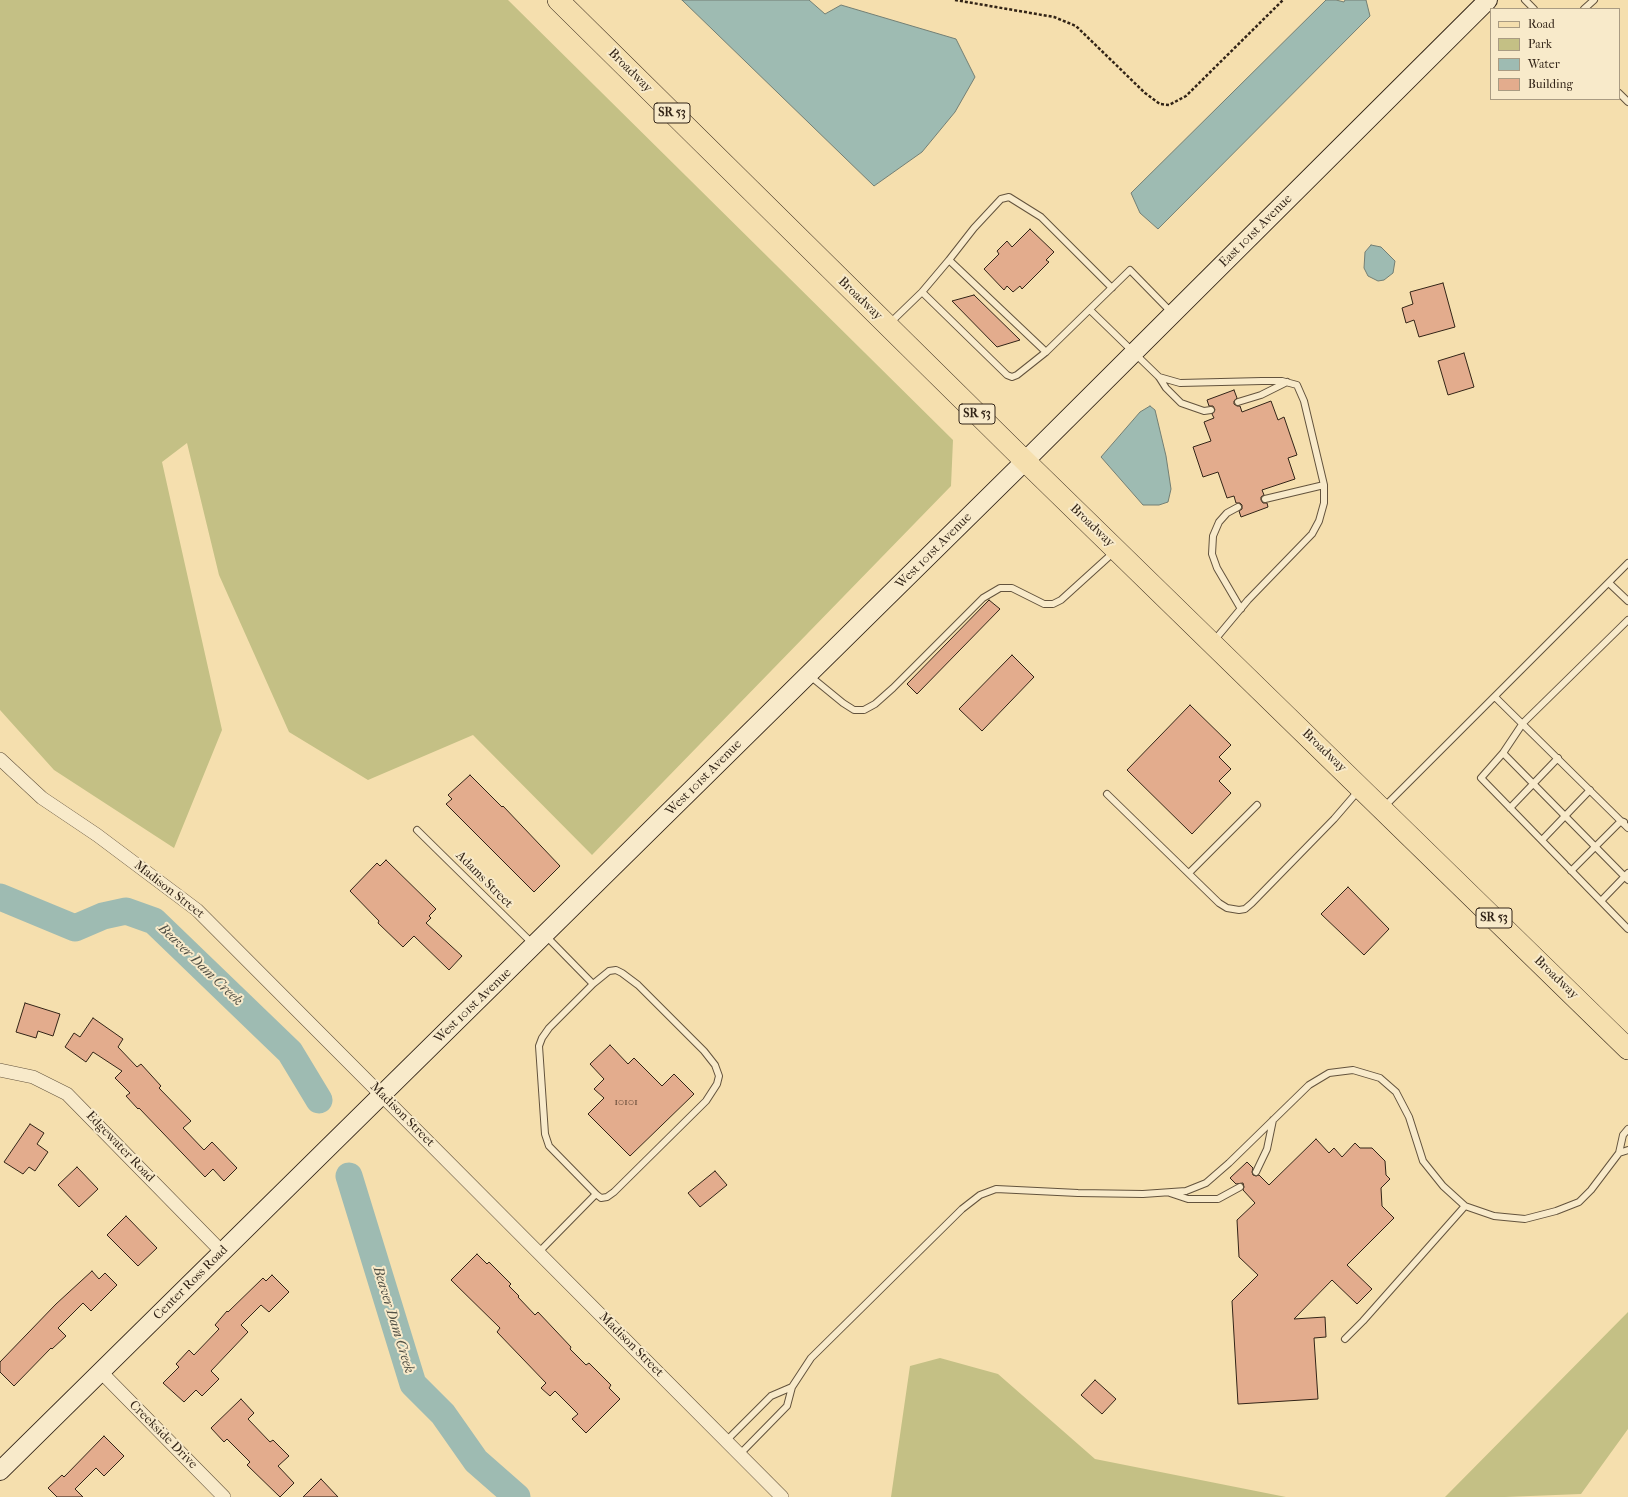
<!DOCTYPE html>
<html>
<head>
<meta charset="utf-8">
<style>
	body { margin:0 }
	#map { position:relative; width:1628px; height:1497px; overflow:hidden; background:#f5dfae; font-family:"IM FELL French Canon",serif }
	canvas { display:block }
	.legend { position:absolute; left:1490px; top:8px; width:130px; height:92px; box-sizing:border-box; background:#f8eaca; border:1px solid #a99b82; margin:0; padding:5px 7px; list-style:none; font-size:12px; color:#322417 }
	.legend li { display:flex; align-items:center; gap:8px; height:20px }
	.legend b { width:20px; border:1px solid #a99b82 }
</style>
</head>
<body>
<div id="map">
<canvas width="1628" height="1497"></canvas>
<ul class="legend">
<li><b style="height:5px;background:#f5dfae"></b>Road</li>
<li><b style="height:11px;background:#c4c085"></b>Park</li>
<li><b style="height:11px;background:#9ebbb2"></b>Water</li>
<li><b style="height:11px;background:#e3ac8d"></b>Building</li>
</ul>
</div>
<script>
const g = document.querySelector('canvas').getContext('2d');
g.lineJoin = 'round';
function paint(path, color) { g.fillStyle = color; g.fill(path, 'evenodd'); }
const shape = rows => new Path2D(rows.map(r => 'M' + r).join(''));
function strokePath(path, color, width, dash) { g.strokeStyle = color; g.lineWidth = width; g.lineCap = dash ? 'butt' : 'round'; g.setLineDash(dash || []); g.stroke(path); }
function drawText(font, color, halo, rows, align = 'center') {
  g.font = font + ' "IM FELL French Canon",serif'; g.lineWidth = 4; g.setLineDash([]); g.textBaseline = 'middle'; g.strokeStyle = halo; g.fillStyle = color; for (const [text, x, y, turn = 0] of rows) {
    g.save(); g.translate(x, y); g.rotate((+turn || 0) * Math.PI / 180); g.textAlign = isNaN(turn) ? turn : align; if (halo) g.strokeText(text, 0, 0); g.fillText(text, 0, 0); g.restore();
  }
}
const green = shape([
	[0,0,508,0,953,440,951,486,592,855,473,735,368,780,289,732,219,575,187,443,162,462,222,730,174,848,54,770,0,710],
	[1628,1312,1628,1429,1581,1494,1505,1497,1445,1497],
	[940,1358,998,1374,1095,1459,1286,1497,891,1497,910,1366]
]);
const water = shape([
	[682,0,809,0,825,14,841,5,956,39,975,77,955,112,922,152,874,186,682,0],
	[1326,0,1336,0,1344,2,1345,0,1366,0,1370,16,1158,229,1140,213,1131,193,1326,0],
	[1371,245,1381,247,1395,261,1393,273,1384,280,1378,281,1368,276,1364,268,1365,252,1371,245],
	[1150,406,1155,410,1166,456,1171,489,1168,502,1159,505,1143,505,1101,457,1140,412,1150,406]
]);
const river = shape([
	[0,897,75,928,103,916,126,911,154,921,290,1052,319,1100],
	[349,1176,413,1384,443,1414,476,1461,517,1497]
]);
const building = shape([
	[1030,229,1054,252,1046,260,1049,262,1022,289,1020,286,1013,292,1007,286,1004,290,984,269,999,254,997,251,1007,241,1012,247,1030,229],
	[1443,283,1455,327,1419,337,1414,320,1406,323,1402,308,1413,304,1410,292,1443,283],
	[974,295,1020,340,997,347,952,301,974,295],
	[1464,353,1474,387,1448,395,1438,361,1464,353],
	[1234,390,1237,398,1234,401,1234,404,1237,406,1240,406,1242,412,1271,401,1278,420,1284,417,1297,455,1288,458,1295,479,1262,490,1264,495,1261,497,1261,500,1263,503,1267,503,1268,507,1241,517,1239,511,1242,509,1242,505,1240,503,1236,503,1234,496,1227,498,1218,472,1203,477,1193,447,1211,441,1204,422,1214,418,1212,414,1215,410,1213,406,1209,406,1207,400,1234,390],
	[989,600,1000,609,917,694,907,684,989,600],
	[1012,655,1034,677,982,731,959,709,1012,655],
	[1190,705,1231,745,1219,757,1231,769,1219,781,1231,793,1192,834,1127,770,1190,705],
	[470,775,502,807,503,806,560,866,534,892,446,804,452,799,448,795,470,775],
	[386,860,436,909,429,916,431,918,426,923,462,956,449,970,414,936,403,947,378,923,379,921,350,891,377,863,380,866,386,860],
	[1348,887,1389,929,1364,955,1321,914,1348,887],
	[25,1003,60,1014,53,1036,38,1031,36,1038,16,1032,25,1003],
	[93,1018,123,1039,118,1047,137,1067,141,1064,161,1086,159,1088,191,1121,183,1128,204,1150,212,1142,237,1168,224,1181,213,1169,205,1177,139,1108,138,1109,126,1096,130,1093,115,1078,122,1071,93,1052,86,1062,65,1047,74,1033,80,1037,93,1018],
	[610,1045,628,1064,634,1058,662,1086,674,1074,694,1094,630,1156,588,1114,604,1098,594,1089,604,1079,590,1064,610,1045],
	[30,1124,44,1133,37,1144,48,1152,35,1171,29,1167,23,1174,4,1162,30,1124],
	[1316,1139,1329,1153,1334,1148,1342,1157,1355,1143,1360,1148,1372,1148,1385,1161,1386,1175,1390,1179,1381,1188,1382,1206,1394,1218,1347,1265,1372,1289,1357,1304,1332,1280,1294,1319,1325,1317,1326,1337,1314,1338,1318,1399,1238,1404,1232,1301,1258,1275,1239,1257,1237,1220,1255,1203,1243,1190,1244,1187,1243,1183,1236,1184,1230,1178,1247,1162,1253,1168,1252,1172,1253,1175,1256,1176,1259,1175,1269,1185,1316,1139],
	[77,1167,98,1189,79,1207,58,1185,77,1167],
	[715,1171,727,1185,700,1207,688,1193,715,1171],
	[126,1216,157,1248,138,1266,107,1235,126,1216],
	[477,1254,487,1264,489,1262,511,1284,509,1286,519,1296,518,1297,535,1315,538,1312,571,1347,570,1349,586,1365,589,1363,611,1385,609,1388,620,1399,586,1433,572,1419,578,1414,555,1391,550,1396,541,1388,546,1383,497,1332,500,1328,451,1280,477,1254],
	[92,1271,99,1279,105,1273,117,1285,91,1311,83,1303,58,1328,66,1336,52,1349,51,1348,14,1386,0,1372,0,1362,56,1304,92,1271],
	[272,1275,289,1292,269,1312,261,1305,241,1325,248,1332,211,1371,219,1379,202,1396,196,1390,184,1402,163,1383,179,1367,176,1364,189,1350,194,1355,219,1329,215,1325,227,1311,228,1312,263,1278,266,1281,272,1275],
	[1095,1380,1116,1399,1102,1414,1081,1395,1095,1380],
	[241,1399,254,1413,248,1419,270,1442,273,1440,289,1456,278,1466,294,1483,280,1497,247,1465,250,1462,227,1439,224,1442,211,1428,241,1399],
	[104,1436,124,1456,104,1476,96,1468,75,1489,83,1497,57,1497,48,1488,62,1475,64,1477,104,1436],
	[321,1479,338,1497,303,1497,321,1479]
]);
const path = shape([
	[955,0,1054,17,1076,26,1145,93,1160,104,1169,105,1186,96,1283,0]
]);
const lane = shape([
	[1525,0,1534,9],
	[1584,9,1594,0],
	[1619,93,1628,102],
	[949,260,974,228,1001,199,1009,197,1041,217,1112,288],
	[922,292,1007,375,1012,377,1017,375,1046,352],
	[1090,310,1159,377,1166,388,1181,403,1204,411,1211,410],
	[890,323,922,292,949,260,1046,352,1130,270,1172,313],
	[1159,377,1180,383,1262,381,1282,381,1297,385,1304,401,1324,485,1324,503,1319,521,1312,534,1248,600,1213,642],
	[1238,402,1261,395,1287,382],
	[1265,499,1324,485],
	[1238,507,1227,513,1219,522,1213,536,1212,554,1217,568,1241,609],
	[1609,583,1628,601],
	[1628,620,1523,723,1503,753,1481,778,1628,929],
	[810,676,843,703,854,710,864,710,875,704,893,688,983,598,1000,588,1012,588,1044,604,1053,604,1061,600,1114,552],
	[1495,697,1628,828],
	[1503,753,1628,880],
	[1107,794,1219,903,1227,908,1239,910,1245,909,1252,903,1334,819,1359,790],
	[1384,807,1628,563],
	[1510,808,1558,758],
	[417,830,533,944],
	[1542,840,1590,790],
	[1571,871,1621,821,1624,822],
	[1189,873,1257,805],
	[1601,901,1628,873],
	[593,984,609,971,616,970,622,973,638,985,704,1051,715,1065,719,1076,717,1084,706,1101,614,1192,607,1197,601,1198,596,1194],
	[1619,1153,1628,1150],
	[1256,1172,1267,1149,1273,1120],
	[1170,1193,1188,1199,1218,1199,1240,1187],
	[538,1253,596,1194,549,1146,545,1134,539,1046,542,1038,549,1028,593,984,546,936],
	[1345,1339,1363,1321,1465,1206],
	[726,1441,771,1396,792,1387],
	[739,1455,787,1406,792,1387,811,1358,962,1209,980,1195,996,1189,1078,1193,1143,1194,1186,1191,1206,1183,1229,1163,1309,1085,1329,1073,1353,1070,1380,1078,1396,1092,1409,1117,1423,1161,1443,1186,1465,1206,1494,1216,1525,1219,1556,1211,1579,1202,1591,1190,1619,1153,1623,1135,1628,1129]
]);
const street = shape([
	[0,759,42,798,97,835,197,910,782,1497],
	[0,1070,33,1077,67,1094,222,1252],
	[101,1372,224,1497]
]);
const secondary = shape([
	[0,1471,1025,461,1488,0]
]);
const primary = shape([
	[558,0,1025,461,1628,1049]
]);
const numberNames = [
	["10101",626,1102]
];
const shields = [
	[672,113,36],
	[977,414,36],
	[1494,918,36]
];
const shieldNames = [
	["SR 53",672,113],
	["SR 53",977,414],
	["SR 53",1494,918]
];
const streetNames = [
	["Broadway",630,71,45],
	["East 101st Avenue",1256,231,-45],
	["Broadway",860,299,44],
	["Broadway",1092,526,44],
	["West 101st Avenue",934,551,-45],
	["Broadway",1324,751,44],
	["West 101st Avenue",704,778,-45],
	["Adams Street",484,880,45],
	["Madison Street",169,890,38],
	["Broadway",1556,978,44],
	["West 101st Avenue",473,1006,-44],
	["Madison Street",402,1115,45],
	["Edgewater Road",120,1147,46],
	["Center Ross Road",191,1283,-45],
	["Madison Street",631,1345,45],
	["Creekside Drive",163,1435,45]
];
const waterNames = [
	["Beaver Dam Creek",200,965,44],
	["Beaver Dam Creek",393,1320,73]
];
paint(green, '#c4c085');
paint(water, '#9ebbb2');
strokePath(water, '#737f74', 1);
strokePath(river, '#9ebbb2', 27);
paint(building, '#e3ac8d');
strokePath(building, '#322417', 1);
strokePath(lane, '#63533d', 8);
strokePath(street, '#63533d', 14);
strokePath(secondary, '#322417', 20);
strokePath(primary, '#322417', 22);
strokePath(path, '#322417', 2.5, [3, 2]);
strokePath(lane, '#f8eaca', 6);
strokePath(street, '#f8eaca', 13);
strokePath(secondary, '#f8eaca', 18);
strokePath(primary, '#f5dfae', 21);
drawText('11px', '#5e4634', null, numberNames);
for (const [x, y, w] of shields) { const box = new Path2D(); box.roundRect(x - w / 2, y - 10, w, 20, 3); g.fillStyle = '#f8eaca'; g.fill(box); strokePath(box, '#322417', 1); }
drawText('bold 12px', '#322417', null, shieldNames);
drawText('13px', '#322417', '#f8eaca', streetNames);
drawText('italic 14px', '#525146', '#f8eaca', waterNames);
</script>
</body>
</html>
